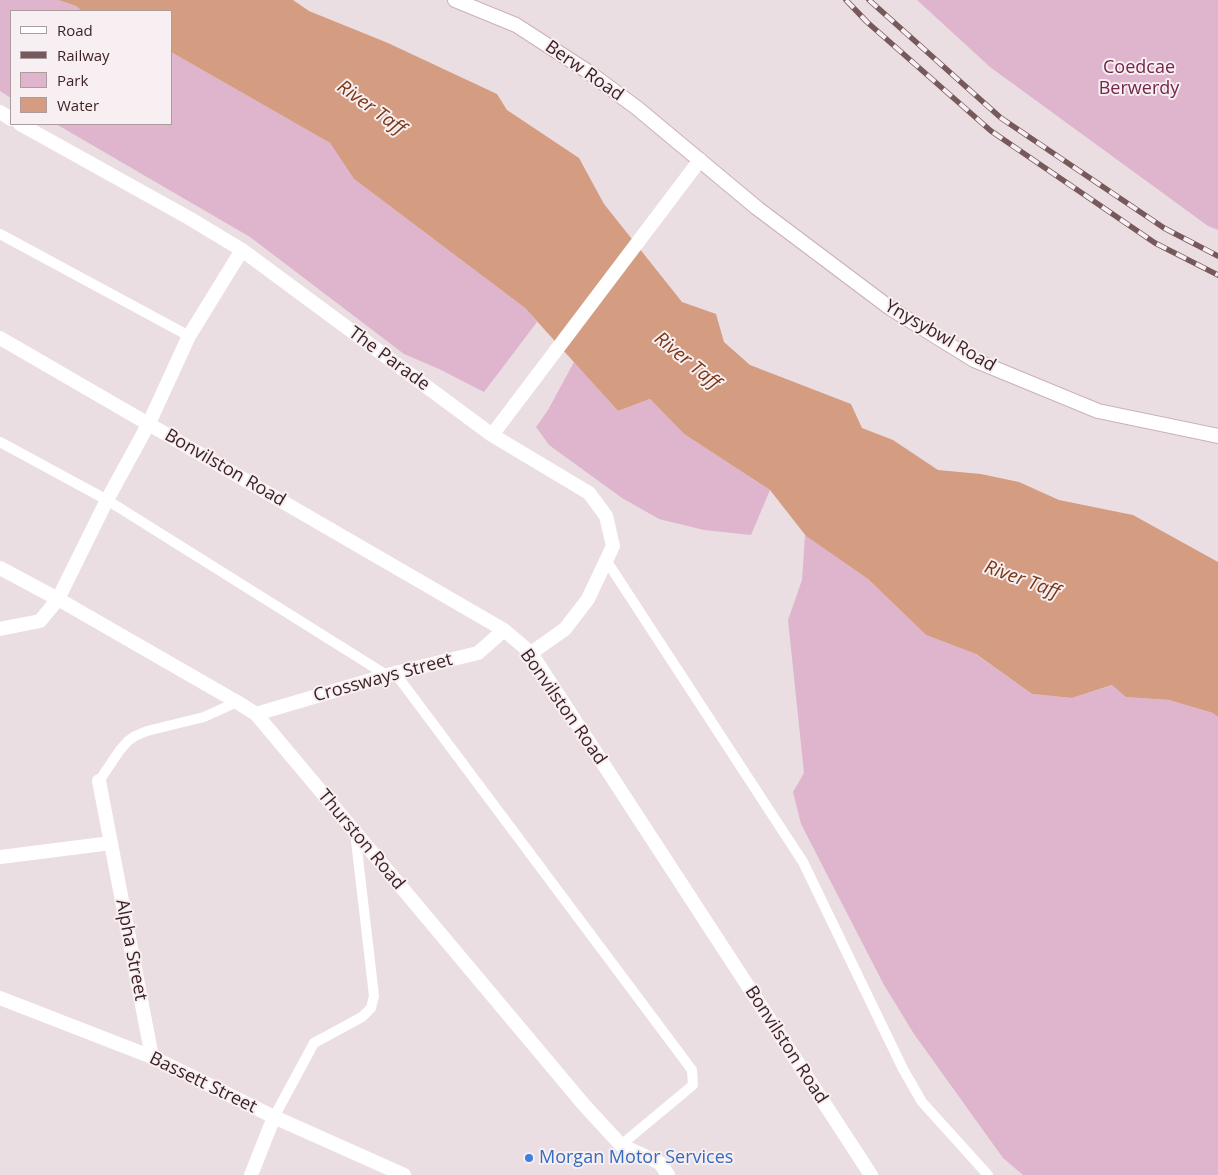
<!DOCTYPE html>
<html>
<head>
<meta charset="utf-8">
<style>
	body { margin:0 }
	#map { position:relative; width:1218px; height:1175px; overflow:hidden; background:#ebdee2; font-family:"Open Sans",sans-serif }
	canvas { display:block }
	.legend { position:absolute; left:10px; top:10px; width:162px; height:115px; box-sizing:border-box; background:#f7eff2; border:1px solid #ac9c9e; margin:0; padding:6px 9px; list-style:none; font-size:15px; color:#3b1f21 }
	.legend li { display:flex; align-items:center; gap:10px; height:25px }
	.legend b { width:25px; border:1px solid #ac9c9e }
</style>
</head>
<body>
<div id="map">
<canvas width="1218" height="1175"></canvas>
<ul class="legend">
<li><b style="height:6px;background:#fff"></b>Road</li>
<li><b style="height:6px;background:#77595c"></b>Railway</li>
<li><b style="height:14px;background:#deb5cc"></b>Park</li>
<li><b style="height:14px;background:#d49d82"></b>Water</li>
</ul>
</div>
<script>
const g = document.querySelector('canvas').getContext('2d');
g.lineJoin = 'round';
function paint(path, color) { g.fillStyle = color; g.fill(path, 'evenodd'); }
const shape = rows => new Path2D(rows.map(r => 'M' + r).join(''));
function strokePath(path, color, width, dash) { g.strokeStyle = color; g.lineWidth = width; g.lineCap = dash ? 'butt' : 'round'; g.setLineDash(dash || []); g.stroke(path); }
function drawText(font, color, halo, rows, align = 'center') {
  g.font = font + ' "Open Sans",sans-serif'; g.lineWidth = 4; g.setLineDash([]); g.textBaseline = 'middle'; g.strokeStyle = halo; g.fillStyle = color; for (const [text, x, y, turn = 0] of rows) {
    g.save(); g.translate(x, y); g.rotate((+turn || 0) * Math.PI / 180); g.textAlign = isNaN(turn) ? turn : align; if (halo) g.strokeText(text, 0, 0); g.fillText(text, 0, 0); g.restore();
  }
}
const green = shape([
	[0,0,58,0,76,6,82,11,11,11,11,98,0,91],
	[917,0,1218,0,1218,230,1208,226,990,67],
	[171,52,330,143,354,179,525,308,537,322,484,392,439,369,404,354,250,237,56,124,171,124],
	[574,362,618,411,650,399,684,434,770,490,751,535,704,530,659,519,622,498,549,445,536,427,548,410],
	[805,535,868,579,926,635,974,653,1032,694,1072,698,1113,685,1126,697,1169,700,1213,713,1218,717,1218,1175,1023,1175,1003,1158,914,1034,884,985,801,824,793,792,804,773,788,620,802,580]
]);
const water = shape([
	[58,0,293,0,309,11,388,43,497,94,507,110,579,158,604,204,682,302,716,314,724,342,750,365,851,404,862,428,893,440,938,470,981,474,1019,482,1059,500,1133,515,1218,562,1218,717,1213,713,1169,700,1126,697,1112,685,1072,698,1032,694,976,654,926,635,868,579,806,536,770,490,684,434,650,399,618,411,525,308,354,179,330,143,171,52,171,11,82,11,76,6]
]);
const service = shape([
	[0,234,189,336],
	[0,442,107,500,388,676],
	[606,560,803,862,903,1069,922,1102,988,1175],
	[395,673,692,1070,693,1085,621,1145],
	[99,781,120,750,128,741,135,736,147,731,204,717,237,702],
	[274,1117,314,1043,362,1017,371,1008,374,996,355,832]
]);
const minor = shape([
	[0,112,11,119],
	[20,124,189,218,242,250,492,435,589,493,606,516,613,546,588,599,565,629,531,653],
	[0,338,504,630,531,653,871,1175],
	[492,435,700,160],
	[0,568,58,599,237,702,256,714,585,1106,621,1145,660,1163,668,1175],
	[0,629,40,621,58,599,107,500,149,423,189,336,242,250],
	[256,714,395,673,478,653,504,630],
	[99,781,152,1057],
	[0,857,111,843],
	[0,998,152,1057,274,1117,404,1175],
	[251,1175,274,1117]
]);
const secondary = shape([
	[455,0,516,25,587,71,637,108,757,208,890,308,974,360,1098,411,1218,436]
]);
const rail = shape([
	[846,0,867,22,991,131,1155,243,1218,275],
	[869,0,1001,118,1164,228,1218,256]
]);
const markers = [
	[529,1158,5,"#3f7fe0"]
];
const parkNames = [
	["Coedcae",1139,68],
	["Berwerdy",1139,89]
];
const streetNames = [
	["Berw Road",584,71,35],
	["Ynysybwl Road",940,336,30],
	["The Parade",389,359,36],
	["Bonvilston Road",225,468,30],
	["Crossways Street",383,678,-15],
	["Bonvilston Road",563,707,55],
	["Thurston Road",361,840,50],
	["Alpha Street",131,950,79],
	["Bonvilston Road",786,1045,57],
	["Bassett Street",203,1083,26]
];
const shopNames = [
	["Morgan Motor Services",539,1158]
];
const waterNames = [
	["River Taff",371,108,36],
	["River Taff",687,361,39],
	["River Taff",1022,580,20]
];
paint(green, '#deb5cc');
paint(water, '#d49d82');
strokePath(secondary, '#cbb1b6', 16);
strokePath(service, '#fff', 10);
strokePath(minor, '#fff', 14);
strokePath(secondary, '#fff', 14);
strokePath(rail, '#77595c', 5.5);
strokePath(rail, '#f7eff2', 4, [11]);
for (const [x, y, r, color] of markers) { const dot = new Path2D(); dot.arc(x, y, r, 0, 2 * Math.PI); g.fillStyle = color; g.fill(dot); strokePath(dot, '#f7eff2', 2); }
drawText('18px', '#752649', '#f7eff2', parkNames);
drawText('18px', '#3b1f21', '#f7eff2', streetNames);
drawText('18px', '#366cbe', '#f7eff2', shopNames, 'left');
drawText('italic 19px', '#7a3816', '#f7eff2', waterNames);
</script>
</body>
</html>
